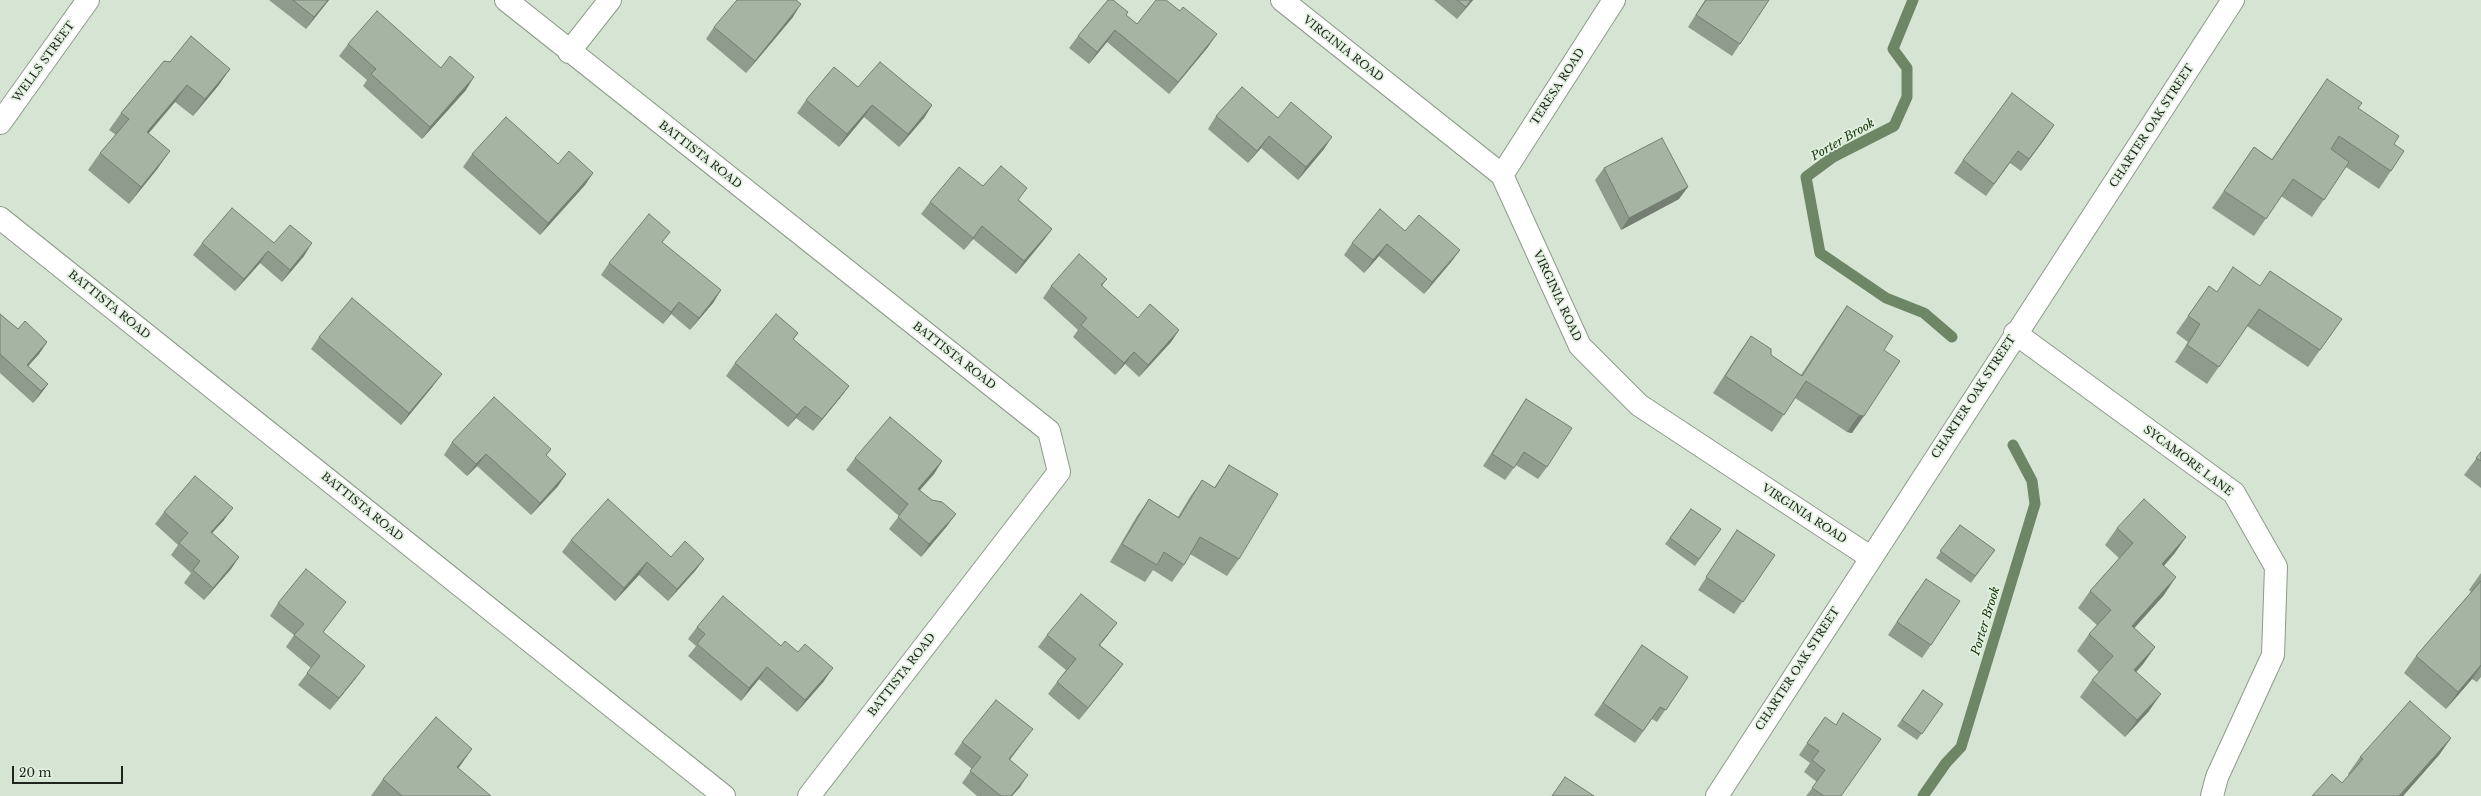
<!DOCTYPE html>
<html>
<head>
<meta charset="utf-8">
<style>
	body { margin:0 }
	#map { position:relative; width:2481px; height:796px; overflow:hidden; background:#d6e5d3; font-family:"Libre Baskerville",serif }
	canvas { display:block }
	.scale { position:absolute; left:12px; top:766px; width:111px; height:18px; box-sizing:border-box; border:2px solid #1f241d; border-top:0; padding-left:5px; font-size:12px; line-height:14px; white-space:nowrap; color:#1f241d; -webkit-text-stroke:3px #e3f2e0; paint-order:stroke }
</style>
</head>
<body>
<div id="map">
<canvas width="2481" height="796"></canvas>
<div class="scale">20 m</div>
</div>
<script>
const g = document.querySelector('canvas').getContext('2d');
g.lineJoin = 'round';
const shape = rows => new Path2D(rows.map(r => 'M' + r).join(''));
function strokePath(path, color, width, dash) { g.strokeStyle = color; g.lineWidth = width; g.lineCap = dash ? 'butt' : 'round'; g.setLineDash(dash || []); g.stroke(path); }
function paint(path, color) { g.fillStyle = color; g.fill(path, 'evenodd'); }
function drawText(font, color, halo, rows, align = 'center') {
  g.font = font + ' "Libre Baskerville",serif'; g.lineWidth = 3.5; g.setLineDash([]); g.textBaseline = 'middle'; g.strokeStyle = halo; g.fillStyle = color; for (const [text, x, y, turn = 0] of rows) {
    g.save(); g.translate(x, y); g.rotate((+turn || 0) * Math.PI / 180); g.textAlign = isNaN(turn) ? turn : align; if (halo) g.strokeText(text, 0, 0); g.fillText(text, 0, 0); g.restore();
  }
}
const stream = shape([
	[1913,0,1893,49,1907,68,1907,97,1894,126,1833,157,1806,177,1820,253,1886,298,1924,313,1952,337],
	[1923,796,1946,763,1961,747,2035,504,2032,481,2013,445]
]);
const minor = shape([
	[506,0,1049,431,1059,472,809,796],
	[1282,0,1502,175,1580,346,1639,405,1870,557],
	[569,52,610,0],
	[0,123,88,0],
	[1502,175,1614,0],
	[0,218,724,796],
	[2015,333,2234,493,2276,567,2273,655,2217,777,2212,796]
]);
const secondary = shape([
	[1717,796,2233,0]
]);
const wall = shape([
	[269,0,329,0,306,29],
	[1434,0,1473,0,1457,19],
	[1705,0,1769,0,1732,56,1688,27],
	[1126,15,1137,24,1208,47,1169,94,1107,42,1089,64,1069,48,1078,36],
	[793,17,746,73,706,39,714,27],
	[348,44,466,90,422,139,363,86,367,80,339,56],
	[164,61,230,69,218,86,193,116,175,102,149,133,158,168,129,204,88,170,100,153,116,135,109,130,121,113],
	[2327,79,2358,108,2394,144,2404,151,2379,189,2346,167,2312,217,2281,196,2254,236,2212,208,2254,147,2272,159],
	[858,87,932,105,924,118,899,147,864,117,839,147,797,113,806,100],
	[1216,116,1278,118,1324,149,1298,180,1261,148,1248,163,1208,129],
	[2046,137,2021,171,2010,163,1986,196,1954,173,1963,160],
	[472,154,558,164,593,173,585,185,540,235,463,167],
	[1604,168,1679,199,1621,230,1595,180],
	[983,186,1019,200,1052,229,1043,241,1016,274,973,239,964,250,921,214,930,202],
	[1405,231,1460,250,1451,262,1424,294,1379,256,1364,273,1344,255,1352,243],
	[202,243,274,243,304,256,282,282,260,263,235,291,193,255],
	[662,243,721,290,713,303,690,330,671,314,663,324,601,275,609,263],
	[1107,279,1102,286,1138,318,1179,330,1171,342,1139,377,1125,364,1115,375,1073,337,1078,330,1043,298,1051,286],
	[2209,286,2216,292,2259,286,2342,319,2308,367,2247,326,2207,384,2175,362,2188,342,2176,333],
	[1847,306,1884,350,1852,433,1847,432,1795,398,1772,432,1713,393,1739,353,1751,336,1771,355,1801,375,1835,323],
	[0,314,18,329,47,342,39,354,28,366,48,384,39,396,33,403,0,373],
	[798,333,793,340,849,386,840,398,813,431,796,418,788,427,726,376,735,363],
	[319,337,433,386,401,425,311,349],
	[1526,399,1547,467,1538,479,1516,465,1505,480,1483,466,1518,411],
	[452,442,551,449,546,456,566,474,558,486,531,515,477,466,467,476,444,455],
	[2481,452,2481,488,2464,475],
	[855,458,942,461,934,474,920,490,947,526,921,557,889,529,899,516,846,470],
	[1229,465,1239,559,1227,576,1190,554,1184,565,1172,582,1153,570,1145,582,1110,562,1137,516,1149,499,1178,517,1190,497,1202,480,1214,488],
	[1691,509,1721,529,1695,566,1665,544],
	[164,512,224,520,212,533,239,557,231,569,204,600,184,583,191,573,171,555,178,545,155,524],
	[1960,525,1995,550,1971,583,1936,558],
	[2117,528,2186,537,2174,554,2164,566,2164,595,2134,628,2155,647,2143,664,2136,672,2149,711,2125,737,2080,697,2092,680,2099,672,2077,651,2089,634,2097,625,2078,608,2090,591,2119,558,2105,545],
	[1737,530,1775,555,1734,614,1698,590],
	[571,540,671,557,704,559,695,571,668,601,639,575,615,601,562,552],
	[2481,573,2481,677,2477,682,2472,679,2446,709,2404,673,2416,656,2471,592,2469,590],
	[1917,591,1931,645,1922,658,1888,635],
	[278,603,337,614,323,632,356,678,330,710,298,685,311,668,286,647,294,635,270,616],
	[697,627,781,646,798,652,824,681,797,712,759,679,741,701,688,656,696,646,688,639],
	[1047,635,1108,635,1100,645,1123,664,1114,676,1079,720,1048,694,1066,670,1038,647],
	[1642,645,1688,677,1657,722,1652,719,1635,743,1594,715],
	[1923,690,1943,704,1917,740,1897,726],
	[1825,717,1841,796,1806,796,1817,782,1804,772,1810,763,1799,755],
	[2451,738,2439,755,2403,796,2312,796,2342,783,2349,775,2348,774,2360,757],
	[1024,741,1010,760,1020,787,1012,796,977,796,962,783,972,769,954,754,962,742],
	[460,766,458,768,491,796,371,796,383,779]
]);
const shadedWall = shape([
	[328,0,329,0,306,29,314,17],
	[1471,0,1473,0,1457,19,1466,7],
	[801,4,793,17,746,73,755,61],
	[1115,30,1107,42,1089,64,1097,52],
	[1217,34,1208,47,1169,94,1178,82],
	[230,69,218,86,193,116,205,99],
	[474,77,466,90,422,139,430,127],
	[187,85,175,102,135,149,147,132],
	[872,105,864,117,839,147,847,134],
	[932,105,924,118,899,147,908,134],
	[2054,125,2046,137,2021,171,2029,159],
	[1269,136,1261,148,1248,163,1257,151],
	[1332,137,1324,149,1298,180,1306,167],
	[170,151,158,168,129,204,141,187],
	[593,173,585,185,540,235,548,223],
	[1688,187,1679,199,1621,230,1629,218],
	[982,226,973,239,964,250],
	[1052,229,1043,241,1016,274,1024,261],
	[312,243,304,256,282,282,290,270],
	[1387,244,1379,256,1364,273,1373,260],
	[1460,250,1451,262,1424,294,1432,282],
	[268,251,260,263,235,291,244,279],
	[721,290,713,303,690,330,699,318],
	[679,302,671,314,663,324,671,312],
	[1179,330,1171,342,1139,377,1148,365],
	[47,342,39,354,22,373,27,365],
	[1134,352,1125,364,1115,375,1124,363],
	[442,374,433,386,401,425,409,413],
	[48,384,39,396,33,403,41,391],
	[849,386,840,398,813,431,822,419],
	[805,406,796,418,788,427,797,415],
	[1859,415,1864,416,1852,433,1847,432],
	[486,454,477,466,467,476,476,464],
	[942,461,934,474,910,501,918,489],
	[566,474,558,486,531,515,540,503],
	[233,508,224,520,202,544,211,532],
	[956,514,947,526,921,557,929,544],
	[2186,537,2174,554,2150,581,2162,564],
	[239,557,231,569,204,600,213,588],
	[704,559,695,571,668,601,677,589],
	[647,562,639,575,615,601,624,588],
	[2176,577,2164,595,2120,644,2132,626],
	[1117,623,1108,635,1090,657,1099,645],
	[2155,647,2143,664,2123,687,2134,670],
	[1123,664,1114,676,1079,720,1088,708],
	[2481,665,2481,666,2472,679,2446,709,2458,692],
	[365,666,356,678,330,710,339,698],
	[767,667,759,679,741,701,749,688],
	[833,668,824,681,797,712,805,700],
	[2161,694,2149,711,2125,737,2137,720],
	[1033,729,1024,741,1000,771,1009,759],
	[2451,738,2439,755,2403,796,2399,796],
	[472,749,460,766,445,784,457,767],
	[1028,775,1020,787,1012,796,1011,796]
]);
const building = shape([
	[293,0,328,0,314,17,293,0],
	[737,0,796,0,801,4,755,61,714,27,737,0],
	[1108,0,1113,0,1128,12,1126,15,1137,24,1156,0,1166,0,1180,11,1183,7,1217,34,1178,82,1115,30,1097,52,1078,36,1108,0],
	[1457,0,1471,0,1466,7,1457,0],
	[1706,0,1769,0,1740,44,1696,15,1706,0],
	[377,11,441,68,450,56,474,77,430,127,371,74,376,69,348,44,377,11],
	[191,36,230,69,205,99,187,85,147,132,170,151,141,187,100,153,129,119,121,113,164,61,170,62,191,36],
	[880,62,932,105,908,134,872,105,847,134,806,100,834,67,858,87,880,62],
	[2327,79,2362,103,2358,108,2399,136,2394,144,2404,151,2391,171,2339,136,2331,149,2349,162,2324,200,2293,179,2266,219,2224,191,2254,147,2272,160,2327,79],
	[1242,87,1278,118,1291,102,1332,137,1306,167,1269,136,1257,151,1216,116,1242,87],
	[2012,93,2054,125,2029,159,2018,151,1994,184,1963,160,2012,93],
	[506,117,558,164,569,151,593,173,548,223,472,154,506,117],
	[1662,138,1688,187,1629,218,1604,168,1662,138],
	[1001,166,1027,188,1018,200,1052,229,1024,261,982,226,973,238,930,202,959,167,983,186,1001,166],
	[232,208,274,243,290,225,312,243,290,270,268,251,244,279,202,243,232,208],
	[1380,209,1405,231,1419,215,1460,250,1432,282,1387,244,1373,260,1352,243,1380,209],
	[649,214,670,232,662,242,721,290,699,318,679,302,671,312,609,263,649,214],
	[1079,254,1107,279,1101,285,1138,318,1150,304,1179,330,1148,365,1134,352,1124,363,1081,325,1087,318,1051,286,1079,254],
	[2233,267,2260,286,2270,271,2342,319,2320,350,2259,309,2219,367,2187,345,2200,324,2188,316,2209,286,2217,292,2233,267],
	[352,298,442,374,409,413,319,337,352,298],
	[1847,306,1893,336,1884,350,1900,361,1864,416,1859,415,1806,381,1784,415,1725,376,1751,336,1771,349,1771,355,1802,376,1847,306],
	[0,314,18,329,25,321,47,342,27,365,48,384,41,391,0,354,0,314],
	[776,314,798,333,793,339,849,386,822,419,805,406,797,415,735,363,776,314],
	[494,397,551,449,546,455,566,474,540,503,486,454,476,464,452,442,494,397],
	[1526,399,1572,428,1547,467,1524,452,1514,468,1492,454,1526,399],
	[890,417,942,461,918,489,932,500,942,502,956,514,929,544,898,517,908,504,855,458,890,417],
	[2481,452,2481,461,2476,458,2481,452],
	[1229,465,1278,494,1239,559,1200,537,1184,565,1164,552,1157,565,1122,544,1149,499,1179,518,1202,480,1215,488,1229,465],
	[195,476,233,508,211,532,239,557,213,588,193,570,200,561,179,543,188,533,164,512,195,476],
	[608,499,671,557,685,541,704,559,677,589,647,562,624,588,571,540,608,499],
	[2144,499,2186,537,2162,564,2176,577,2132,626,2155,647,2134,670,2161,694,2137,720,2092,680,2113,656,2089,634,2111,610,2090,591,2133,543,2117,528,2144,499],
	[1691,509,1721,529,1699,559,1670,538,1691,509],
	[1960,525,1995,550,1975,576,1940,551,1960,525],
	[1737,530,1775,555,1743,602,1706,577,1737,530],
	[306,569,346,602,323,632,365,666,339,698,307,673,320,656,294,635,304,624,278,603,306,569],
	[1926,579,1960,601,1931,645,1897,622,1926,579],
	[2481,581,2481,665,2458,692,2416,656,2481,581],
	[1081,594,1117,623,1099,645,1123,664,1088,708,1057,682,1076,659,1047,635,1081,594],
	[723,596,781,646,785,641,798,652,805,644,833,668,805,700,767,667,749,688,697,644,705,634,697,627,723,596],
	[1642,645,1688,677,1666,710,1660,707,1643,731,1603,703,1642,645],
	[1923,690,1943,704,1922,734,1902,720,1923,690],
	[996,700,1033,729,1009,759,1028,775,1011,796,1001,796,970,771,981,757,962,742,996,700],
	[2410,701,2451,738,2399,796,2312,796,2332,774,2342,783,2363,759,2360,757,2410,701],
	[1843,713,1881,739,1841,796,1824,796,1812,788,1825,770,1812,760,1819,751,1807,743,1825,717,1836,725,1843,713],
	[436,717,472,749,457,767,491,796,402,796,383,779,436,717],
	[1565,777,1594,796,1552,796,1565,777]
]);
const streetNames = [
	["VIRGINIA ROAD",1343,49,38],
	["WELLS STREET",44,62,-54],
	["TERESA ROAD",1558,87,-57],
	["CHARTER OAK STREET",2152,126,-57],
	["BATTISTA ROAD",700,155,38],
	["VIRGINIA ROAD",1557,296,65],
	["BATTISTA ROAD",109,305,39],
	["BATTISTA ROAD",954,356,38],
	["CHARTER OAK STREET",1974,397,-57],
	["SYCAMORE LANE",2188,461,37],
	["BATTISTA ROAD",362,507,39],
	["VIRGINIA ROAD",1804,514,33],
	["CHARTER OAK STREET",1798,669,-57],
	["BATTISTA ROAD",902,675,-52]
];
const waterNames = [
	["Porter Brook",1843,140,-30],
	["Porter Brook",1986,621,-73]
];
strokePath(stream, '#6d8766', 11);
strokePath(minor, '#8d9b8a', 24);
strokePath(secondary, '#8d9b8a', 24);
strokePath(minor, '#fff', 22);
strokePath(secondary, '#fff', 22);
paint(wall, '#8f9b8c');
paint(shadedWall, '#747e72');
paint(building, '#a6b4a3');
strokePath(building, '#747e72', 1);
drawText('11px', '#1f241d', '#e3f2e0', streetNames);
drawText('italic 12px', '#113407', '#e3f2e0', waterNames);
</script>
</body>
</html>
